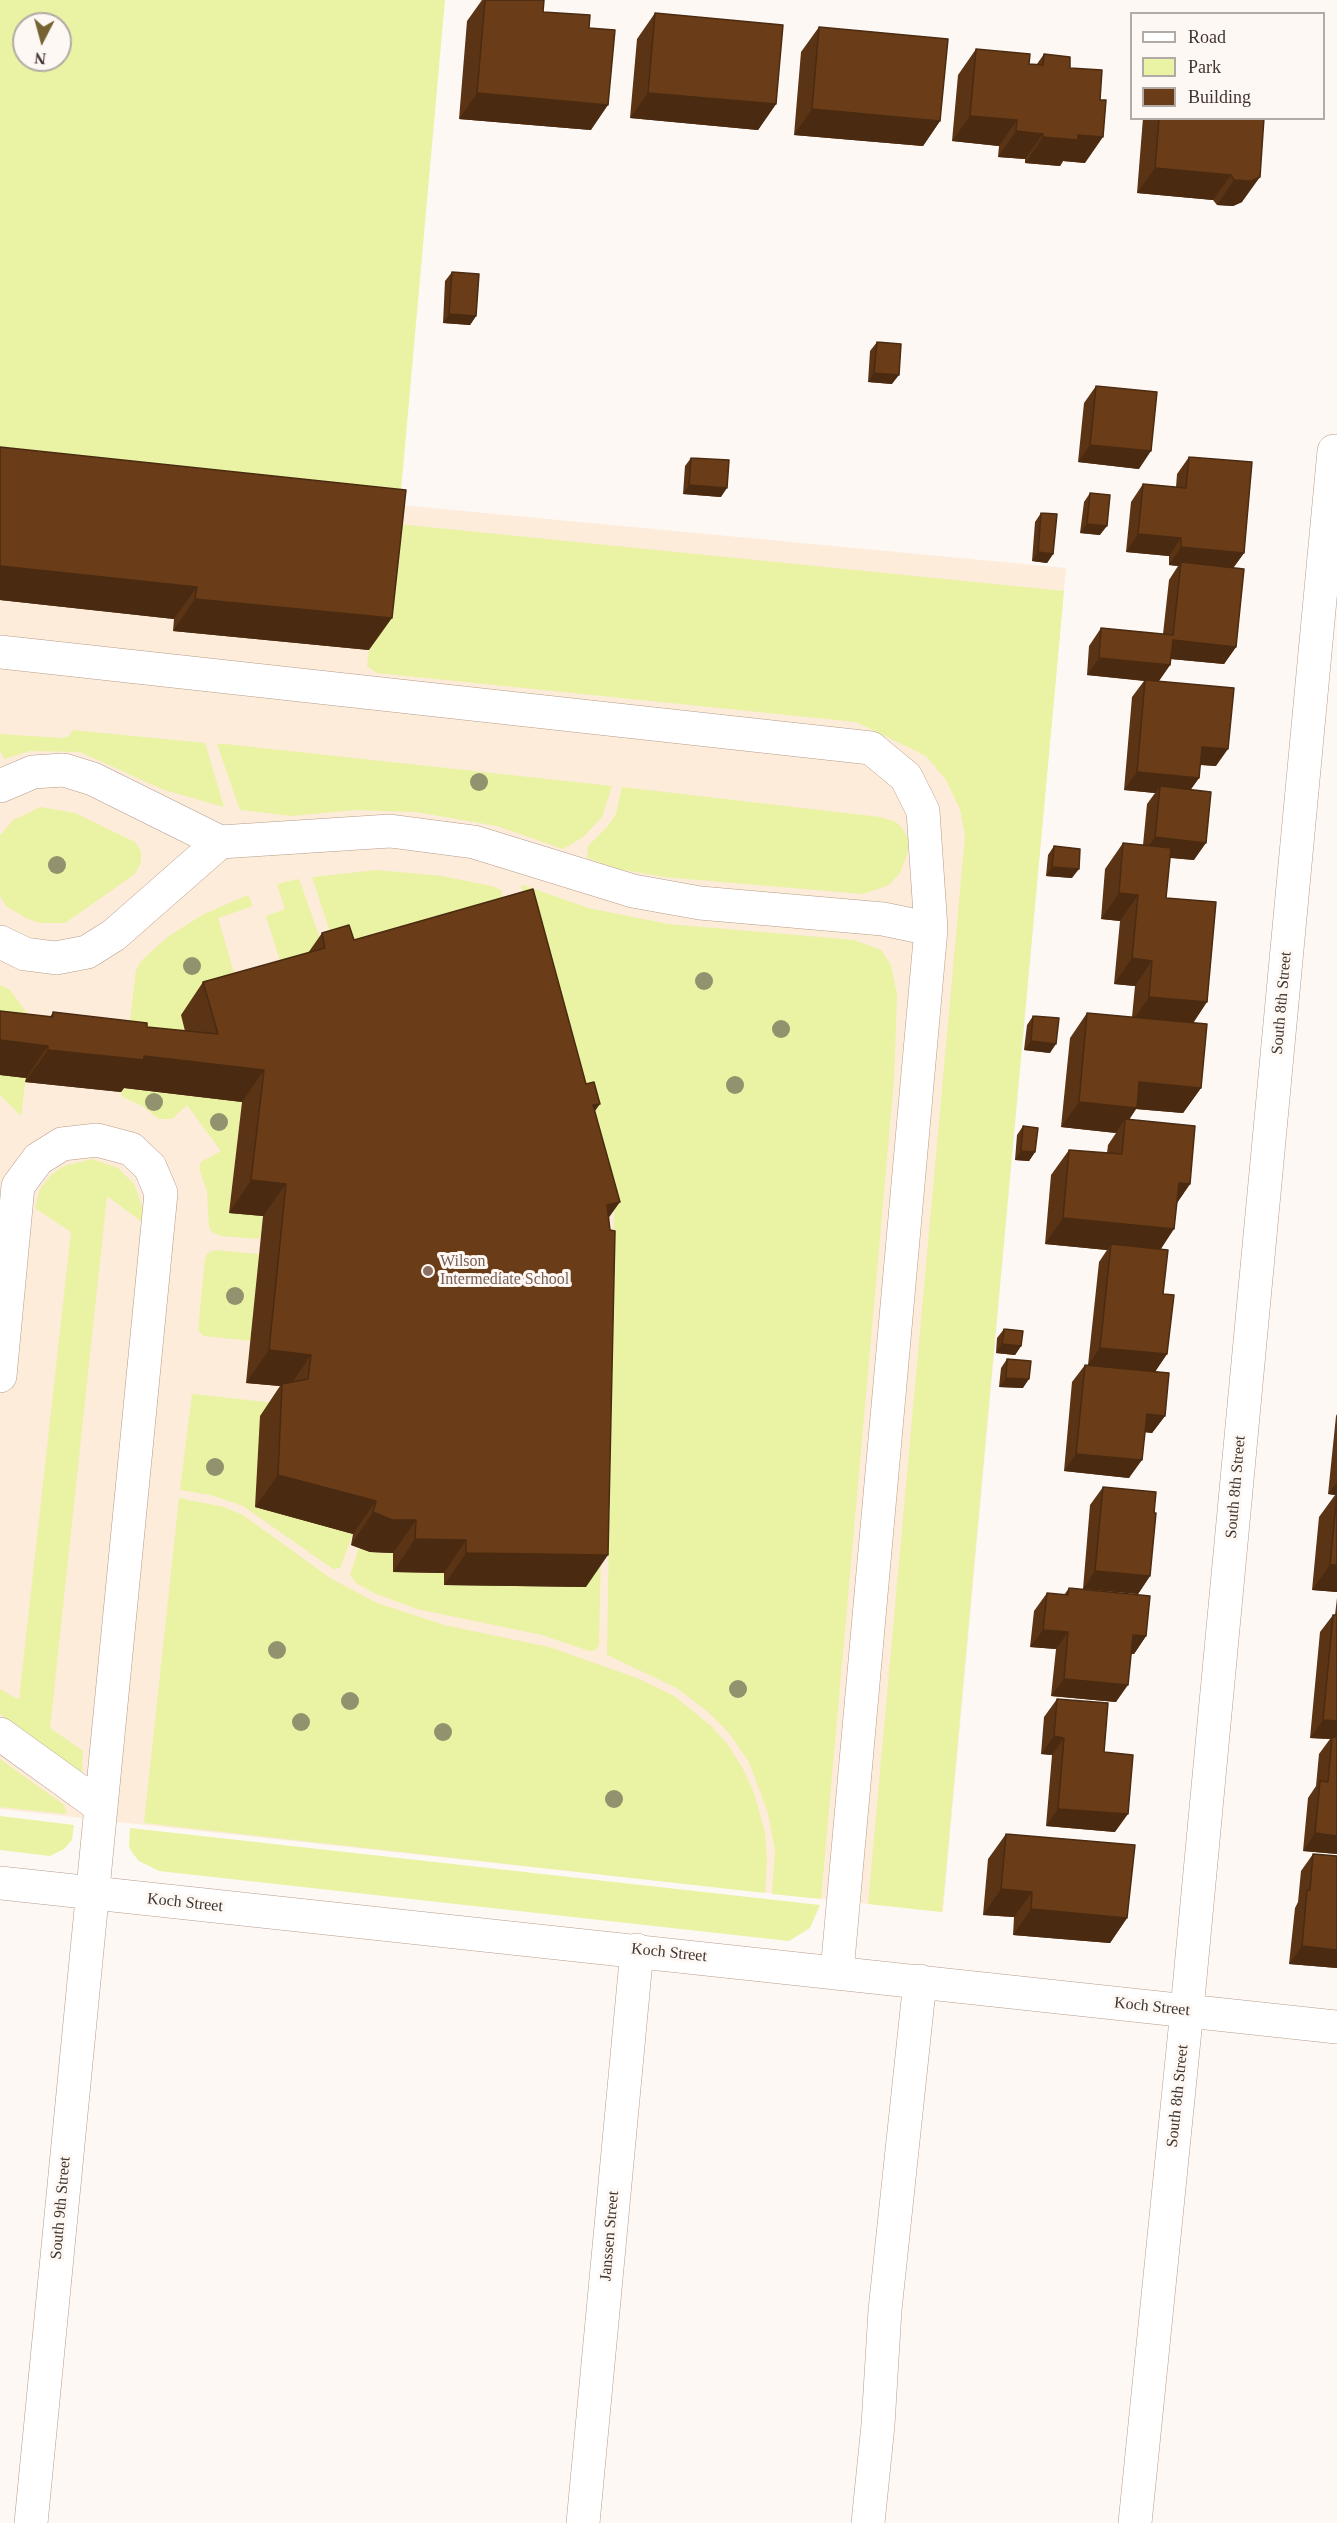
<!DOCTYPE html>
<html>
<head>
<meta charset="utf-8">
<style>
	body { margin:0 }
	#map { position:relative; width:1337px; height:2523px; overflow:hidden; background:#fef8f4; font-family:"Times New Roman",serif }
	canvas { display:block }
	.legend { position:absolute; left:1130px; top:12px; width:195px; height:108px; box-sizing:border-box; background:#fef8f4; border:2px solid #b2aaa4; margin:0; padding:8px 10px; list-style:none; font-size:18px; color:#40352d }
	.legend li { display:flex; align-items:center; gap:12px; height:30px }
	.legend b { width:30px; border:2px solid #b2aaa4 }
	.north { position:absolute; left:12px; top:12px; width:60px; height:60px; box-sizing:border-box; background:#fef8f4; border:2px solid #b2aaa4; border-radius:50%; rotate:186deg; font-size:16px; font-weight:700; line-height:24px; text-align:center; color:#40352d }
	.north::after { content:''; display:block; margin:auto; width:21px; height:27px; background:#776332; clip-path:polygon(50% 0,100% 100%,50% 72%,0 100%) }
</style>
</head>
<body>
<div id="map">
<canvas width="1337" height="2523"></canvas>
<ul class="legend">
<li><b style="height:8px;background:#fff"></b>Road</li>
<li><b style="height:16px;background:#eaf2a3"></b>Park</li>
<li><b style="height:16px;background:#6a3d18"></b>Building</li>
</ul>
<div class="north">N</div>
</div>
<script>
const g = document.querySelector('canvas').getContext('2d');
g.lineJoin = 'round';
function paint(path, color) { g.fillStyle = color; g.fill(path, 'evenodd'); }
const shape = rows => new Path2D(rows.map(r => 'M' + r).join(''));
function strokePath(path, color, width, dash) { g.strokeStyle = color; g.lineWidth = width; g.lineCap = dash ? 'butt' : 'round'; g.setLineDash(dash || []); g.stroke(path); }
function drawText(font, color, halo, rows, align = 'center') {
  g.font = font + ' "Times New Roman",serif'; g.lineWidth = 6; g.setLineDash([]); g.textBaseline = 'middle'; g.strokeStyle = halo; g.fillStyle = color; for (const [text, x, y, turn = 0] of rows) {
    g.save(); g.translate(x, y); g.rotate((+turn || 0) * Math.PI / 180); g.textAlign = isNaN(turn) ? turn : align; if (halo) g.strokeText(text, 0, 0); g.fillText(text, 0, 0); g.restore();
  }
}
const education = shape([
	[0,464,400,505,1066,568,943,1912,0,1809]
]);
const green = shape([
	[0,0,445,0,398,524,1064,591,942,1912,868,1904,965,836,960,809,946,780,926,756,856,722,377,673,367,666,369,650,0,482],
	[24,24,60,24,60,60,24,60],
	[73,730,205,743,224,807,164,790,80,752,30,751,4,759,0,750,0,734,62,738,69,736],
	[217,744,225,744,612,786,602,817,583,837,563,849,497,826,416,812,355,810,292,816,240,810],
	[622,787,880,817,896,822,902,828,909,840,907,855,900,873,889,885,863,894,663,877,618,869,587,858,588,846,608,826,616,814],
	[41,807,75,813,135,842,141,851,141,862,135,874,65,923,40,923,26,918,6,906,0,896,0,836,13,820],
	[377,870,442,876,491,886,501,890,507,909,338,956,312,877],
	[299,879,327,958,283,970,266,916,285,909,277,884],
	[523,885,588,908,668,924,854,940,881,950,891,965,897,995,894,1080,821,1899,772,1894,775,1850,768,1813,749,1762,729,1733,707,1711,677,1688,607,1655,614,1211,521,886],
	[248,895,253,906,218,918,241,997,195,1067,127,1047,136,970,142,960,169,936,204,914],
	[0,985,9,989,28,1014,0,1046],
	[0,1075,26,1078,21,1116,0,1095],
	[122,1088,242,1102,229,1212,263,1216,261,1235,258,1239,221,1236,212,1232,209,1227,207,1191,199,1168,201,1162,221,1151,187,1105,172,1119,159,1119,142,1106,121,1096],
	[92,1159,118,1168,134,1184,142,1206,142,1222,107,1196,50,1728,83,1751,82,1773,0,1714,0,1689,19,1700,71,1232,35,1208,40,1189,51,1175,64,1166],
	[215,1250,259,1254,251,1341,204,1336,198,1330,205,1259,207,1254],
	[607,1264,599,1645,596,1650,589,1651,542,1635,417,1609,376,1594,356,1583,350,1575,359,1548,370,1552,393,1553,393,1572,444,1573,444,1585,586,1587],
	[192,1394,286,1404,353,1534,340,1568,333,1569,243,1506,211,1495,180,1490],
	[179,1498,224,1507,243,1515,330,1578,377,1603,444,1625,549,1647,637,1678,674,1696,711,1726,728,1745,743,1769,754,1793,765,1833,767,1859,765,1893,144,1823],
	[0,1759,64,1805,67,1814,0,1807],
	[0,1816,74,1825,72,1840,64,1849,50,1856,0,1850],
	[130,1828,820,1905,810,1928,789,1941,159,1871,139,1861,134,1855,129,1847]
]);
const minor = shape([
	[0,652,871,748,906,777,923,811,931,929],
	[0,786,33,772,64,770,93,779,220,842,114,935,87,952,56,958,25,954,0,942],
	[220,842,390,831,474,842,633,891,700,903,883,919,931,929,837,1972],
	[0,1376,18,1186,38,1159,62,1144,97,1140,131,1149,150,1167,161,1193,31,2523],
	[0,1734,100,1806],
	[0,1883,1337,2027],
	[583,2523,637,1950],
	[868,2523,878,2425,885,2310,920,1981],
	[1135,2523,1187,2010,1334,451]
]);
const trees = [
	[479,782],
	[57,865],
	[192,966],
	[704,981],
	[781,1029],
	[735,1085],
	[154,1102],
	[219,1122],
	[235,1296],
	[215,1467],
	[277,1650],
	[738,1689],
	[350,1701],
	[301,1722],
	[443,1732],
	[614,1799]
];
const wall = shape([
	[482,0,540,0,543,12,589,28,591,130,459,119,467,21],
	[655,13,776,104,758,130,630,118,637,39],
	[819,27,940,121,923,146,794,135,801,52],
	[976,49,1029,64,1037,64,1044,54,1070,68,1085,163,1063,161,1060,166,1025,163,1025,159,998,157,999,146,952,141,958,75],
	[1143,118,1264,118,1242,202,1233,206,1217,205,1213,200,1137,193],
	[452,272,476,316,470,325,443,323,445,281],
	[877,342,892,384,868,382,870,351],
	[1096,386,1139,469,1078,462,1084,403],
	[0,447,369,650,173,631,174,619,0,600],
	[1189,457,1244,553,1233,568,1236,647,1224,664,1171,659,1170,665,1159,681,1216,766,1200,765,1199,778,1191,789,1194,860,1170,858,1166,898,1193,1023,1201,1088,1183,1113,1136,1109,1129,1120,1190,1184,1177,1203,1161,1249,1167,1354,1155,1371,1165,1416,1152,1433,1145,1432,1129,1478,1064,1471,1072,1382,1085,1365,1088,1365,1099,1262,1107,1250,1045,1244,1051,1175,1069,1150,1107,1153,1108,1145,1116,1133,1061,1127,1070,1038,1087,1013,1132,1017,1135,986,1114,984,1120,921,1101,919,1105,869,1123,843,1143,845,1147,804,1155,793,1124,790,1132,697,1144,681,1087,675,1089,646,1101,628,1163,634,1169,580,1178,566,1169,565,1169,556,1126,552,1131,502,1143,484,1176,487,1177,474],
	[691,458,721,497,683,494,685,466],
	[1090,493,1100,535,1080,533,1084,502],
	[1041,513,1053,554,1047,563,1032,561,1035,522],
	[1054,846,1072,878,1046,876,1048,855],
	[322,933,354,940,586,1084,595,1111,609,1218,586,1587,444,1585,444,1573,393,1572,393,1553,370,1552,351,1545,353,1534,255,1507,260,1416,280,1386,246,1383,263,1216,229,1213,242,1102,124,1088,121,1092,25,1082,26,1078,0,1075,0,1011,50,1017,53,1012,147,1027,185,1031,181,1015,203,982,308,953],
	[1033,1016,1050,1053,1024,1050,1027,1025],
	[1023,1126,1035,1152,1029,1161,1015,1160,1017,1135],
	[1004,1329,1021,1346,1015,1355,996,1353,997,1338],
	[1007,1359,1023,1388,999,1387,1001,1368],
	[1337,1414,1337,1592,1312,1590,1319,1517,1335,1495,1328,1494,1336,1416],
	[1103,1487,1150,1576,1138,1594,1083,1589,1090,1505],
	[1069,1588,1146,1636,1134,1654,1131,1654,1116,1702,1051,1696,1056,1649,1030,1647,1034,1611,1047,1593,1064,1595],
	[1337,1598,1337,1854,1303,1851,1308,1798,1316,1786,1319,1754,1330,1739,1310,1738,1320,1632,1333,1615,1335,1615],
	[1057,1699,1104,1752,1115,1832,1046,1826,1052,1755,1041,1754,1044,1717],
	[1006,1834,1127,1918,1110,1943,1013,1935,1014,1917,983,1915,988,1859],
	[1313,1854,1337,1856,1337,1968,1289,1964,1295,1908,1298,1902,1301,1871]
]);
const shadedWall = shape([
	[477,93,608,105,591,130,459,119],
	[648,93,776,104,758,130,630,118],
	[812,109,940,121,923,146,794,135],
	[970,116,1017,120,999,146,952,141],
	[1016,131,1043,134,1025,159,998,157],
	[1078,135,1103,137,1085,163,1063,161,1060,166,1025,163,1043,137],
	[1155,168,1231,175,1213,200,1137,193],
	[1260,177,1242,202,1233,206,1217,205,1234,180],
	[449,314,476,316,470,325,443,323],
	[874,373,899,375,892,384,868,382],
	[1090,445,1151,451,1139,469,1078,462],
	[689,485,727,488,721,497,683,494],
	[1087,524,1107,526,1100,535,1080,533],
	[1138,534,1181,538,1169,556,1126,552],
	[1181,547,1244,553,1231,571,1181,562,1178,566,1169,565],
	[1038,552,1053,554,1047,563,1032,561],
	[0,566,197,587,174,619,0,600],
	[195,599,392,618,369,650,173,631],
	[1173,640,1236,647,1224,664,1160,658],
	[1099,658,1170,665,1158,682,1087,675],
	[1202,747,1228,749,1216,766,1190,764],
	[1137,772,1199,778,1186,796,1160,786,1155,793,1124,790],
	[1155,837,1206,843,1194,860,1142,855],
	[1052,867,1079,869,1072,878,1046,876],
	[1119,893,1138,895,1120,921,1101,919],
	[1132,958,1152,961,1135,986,1114,984],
	[1149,997,1207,1002,1190,1028,1131,1023],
	[0,1040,48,1046,26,1078,0,1075],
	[1031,1041,1056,1044,1050,1053,1024,1050],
	[48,1050,144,1056,264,1070,242,1102,124,1088,121,1092,25,1082],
	[1139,1082,1201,1088,1183,1113,1136,1109,1125,1125,1125,1119,1116,1133,1061,1127,1079,1102],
	[600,1104,577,1136,593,1105],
	[1021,1151,1035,1152,1029,1161,1015,1160],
	[251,1180,286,1184,263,1216,229,1213],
	[1179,1183,1190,1184,1172,1210],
	[620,1202,597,1234,607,1205],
	[1063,1218,1174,1229,1157,1255,1111,1244,1107,1250,1045,1244],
	[1002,1344,1021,1346,1015,1355,996,1353],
	[1100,1348,1167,1354,1155,1372,1088,1365],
	[269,1350,311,1355,289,1387,282,1384,280,1386,246,1383],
	[1006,1378,1029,1379,1023,1388,999,1387],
	[1147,1414,1165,1416,1152,1433,1134,1431],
	[1076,1454,1142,1460,1129,1478,1064,1471],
	[278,1475,376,1501,353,1534,255,1507],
	[1337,1482,1337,1492,1335,1495,1328,1494],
	[373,1512,416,1520,393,1553,370,1552,351,1545],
	[415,1539,466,1540,444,1573,393,1572],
	[466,1553,608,1555,586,1587,444,1585],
	[1330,1565,1337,1565,1337,1592,1312,1590],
	[1095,1571,1150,1576,1138,1594,1083,1589],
	[1043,1630,1068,1632,1056,1649,1030,1647],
	[1133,1635,1146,1636,1134,1654,1120,1652],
	[1064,1679,1128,1685,1116,1702,1051,1696],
	[1323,1720,1337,1721,1337,1740,1332,1737,1330,1739,1310,1738],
	[1054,1736,1064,1738,1052,1755,1041,1754],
	[1058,1809,1128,1814,1115,1832,1046,1826],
	[1315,1833,1337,1836,1337,1854,1303,1851],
	[1001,1889,1032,1892,1014,1917,983,1915],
	[1031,1909,1127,1918,1110,1943,1013,1935],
	[1302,1946,1337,1950,1337,1968,1289,1964]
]);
const building = shape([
	[485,0,544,0,543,12,590,15,589,28,615,30,608,105,477,93,485,0],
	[655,13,783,25,776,104,648,93,655,13],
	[819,27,948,39,940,121,812,109,819,27],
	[976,49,1030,54,1029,64,1043,65,1044,54,1070,57,1070,68,1102,70,1100,100,1106,100,1103,137,1078,135,1078,140,1043,137,1043,134,1016,131,1017,120,970,116,976,49],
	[1159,118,1264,118,1260,177,1251,181,1234,180,1231,175,1155,168,1159,118],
	[452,272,479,274,476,316,449,314,452,272],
	[877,342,901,344,899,375,874,373,877,342],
	[1096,386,1157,392,1151,451,1090,445,1096,386],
	[0,447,406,490,392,618,195,599,197,587,0,566,0,447],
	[1189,457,1252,462,1244,553,1181,547,1181,538,1138,534,1143,484,1186,488,1189,457],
	[691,458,729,460,727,488,689,485,691,458],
	[1090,493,1110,495,1107,526,1087,524,1090,493],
	[1041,513,1057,514,1053,554,1038,552,1041,513],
	[1181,562,1244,569,1236,647,1173,640,1170,665,1099,658,1101,628,1173,635,1181,562],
	[1145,680,1234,688,1228,749,1202,747,1199,778,1137,772,1145,680],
	[1160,786,1211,792,1206,843,1155,837,1160,786],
	[1123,843,1171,848,1166,898,1216,902,1207,1002,1149,997,1152,961,1132,958,1138,895,1119,893,1123,843],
	[1054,846,1080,849,1079,869,1052,867,1054,846],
	[533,889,586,1084,594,1082,600,1104,593,1105,620,1202,607,1205,610,1230,615,1231,608,1555,466,1553,466,1540,415,1539,416,1520,392,1520,373,1512,376,1501,278,1475,282,1384,308,1379,311,1355,269,1350,286,1184,251,1180,264,1070,144,1056,144,1060,48,1050,48,1046,0,1040,0,1011,53,1017,53,1012,147,1023,147,1027,218,1034,203,982,325,948,322,933,349,925,354,940,533,889],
	[1087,1013,1207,1024,1201,1088,1139,1082,1137,1108,1079,1102,1087,1013],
	[1033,1016,1059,1018,1056,1044,1031,1041,1033,1016],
	[1125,1119,1195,1126,1190,1184,1179,1183,1174,1229,1063,1218,1069,1150,1122,1154,1125,1119],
	[1023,1126,1038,1128,1035,1152,1021,1151,1023,1126],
	[1111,1244,1168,1250,1163,1294,1174,1295,1167,1354,1100,1348,1111,1244],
	[1004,1329,1023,1331,1021,1346,1002,1344,1004,1329],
	[1007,1359,1031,1361,1029,1379,1006,1378,1007,1359],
	[1085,1365,1169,1373,1165,1416,1147,1414,1142,1460,1076,1454,1085,1365],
	[1103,1487,1156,1492,1154,1513,1156,1513,1150,1576,1095,1571,1103,1487],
	[1337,1494,1337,1565,1330,1565,1337,1494],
	[1069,1588,1150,1596,1146,1636,1133,1635,1128,1685,1064,1679,1068,1632,1043,1630,1047,1593,1068,1595,1069,1588],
	[1333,1615,1337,1615,1337,1721,1323,1720,1333,1615],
	[1057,1699,1108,1703,1104,1752,1133,1755,1128,1814,1058,1809,1064,1738,1054,1736,1057,1699],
	[1332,1737,1337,1737,1337,1836,1315,1833,1320,1781,1328,1782,1332,1737],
	[1006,1834,1135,1845,1127,1918,1031,1909,1032,1892,1001,1889,1006,1834],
	[1313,1854,1337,1856,1337,1950,1302,1946,1307,1890,1310,1890,1313,1854]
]);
const markers = [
	[428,1271,6,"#8d6e63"]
];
const streetNames = [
	["South 8th Street",1282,1003,-85],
	["South 8th Street",1236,1487,-85],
	["Koch Street",185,1903,6],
	["Koch Street",669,1953,6],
	["Koch Street",1152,2007,6],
	["South 8th Street",1178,2096,-84],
	["South 9th Street",61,2208,-85],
	["Janssen Street",610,2236,-85]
];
const educationNames = [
	["Wilson",440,1262],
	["Intermediate School",440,1280]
];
paint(education, '#fdecda');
paint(green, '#eaf2a3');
strokePath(minor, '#b79c89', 34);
strokePath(minor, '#fff', 33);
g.fillStyle = '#93926e';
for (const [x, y] of trees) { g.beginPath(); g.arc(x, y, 9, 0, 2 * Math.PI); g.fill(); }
paint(wall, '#5b3415');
paint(shadedWall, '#4a2b11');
paint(building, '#6a3d18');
strokePath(building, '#4a2b11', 1.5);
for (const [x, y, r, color] of markers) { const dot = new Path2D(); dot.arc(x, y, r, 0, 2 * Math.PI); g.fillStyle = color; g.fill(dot); strokePath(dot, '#fef8f4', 2); }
drawText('16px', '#40352d', '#fef8f4', streetNames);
drawText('16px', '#785e54', '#fef8f4', educationNames, 'left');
</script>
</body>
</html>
